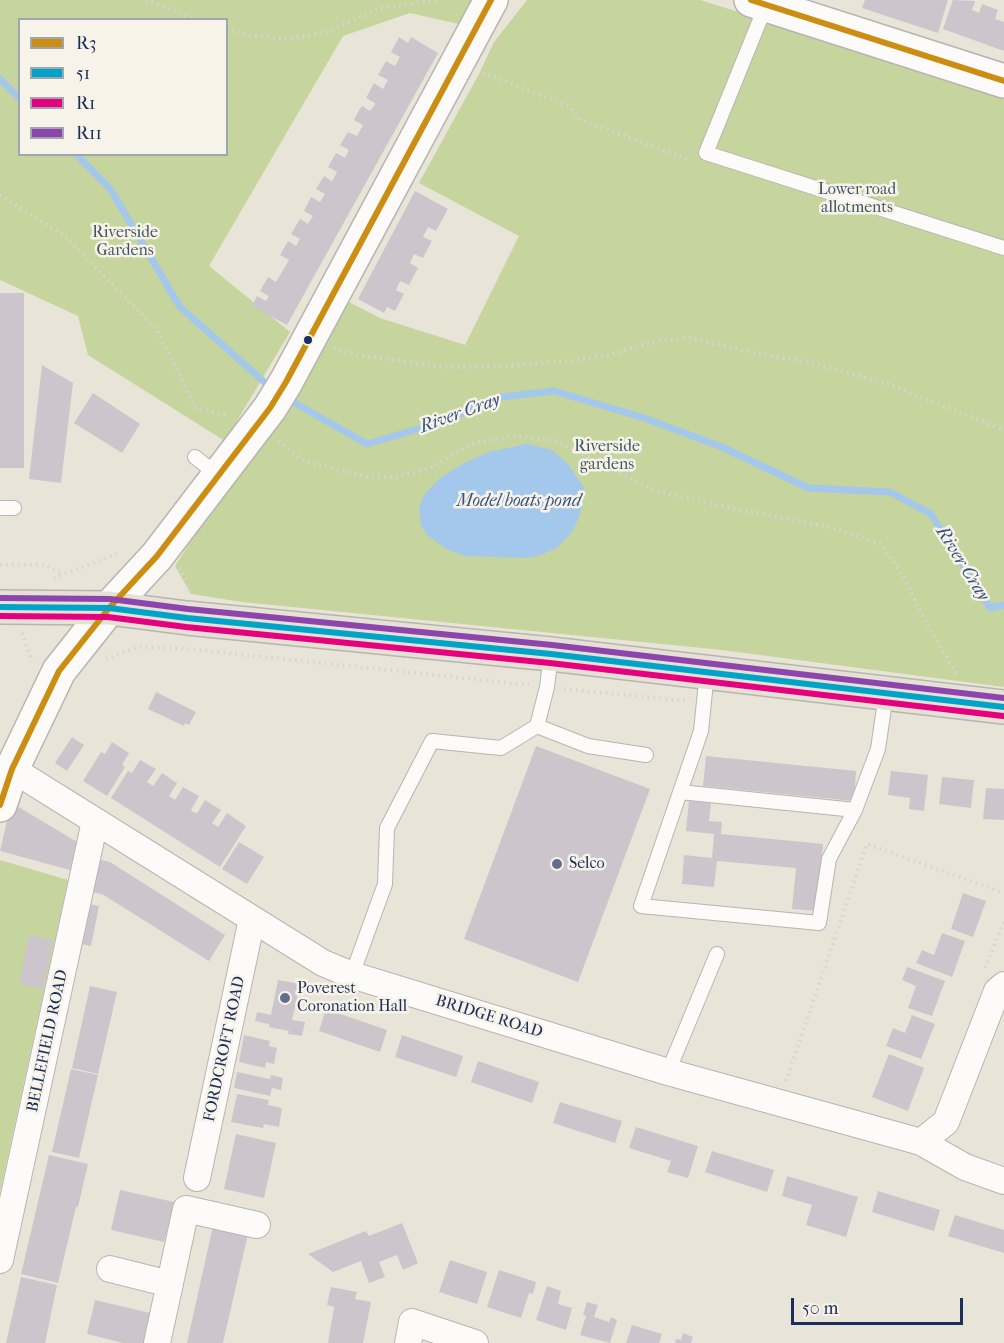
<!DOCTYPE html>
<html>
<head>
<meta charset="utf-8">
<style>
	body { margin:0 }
	#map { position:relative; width:1004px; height:1343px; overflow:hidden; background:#e9e4d8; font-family:"IM FELL French Canon",serif }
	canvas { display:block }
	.legend { position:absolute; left:18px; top:18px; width:210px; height:138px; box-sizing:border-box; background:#f7f3e8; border:2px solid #9fa5b1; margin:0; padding:8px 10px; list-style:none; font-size:18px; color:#1b2f5e }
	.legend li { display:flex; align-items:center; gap:12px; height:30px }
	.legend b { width:30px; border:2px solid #9fa5b1 }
	.scale { position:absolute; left:791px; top:1298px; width:172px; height:27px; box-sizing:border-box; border:3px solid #1b2f5e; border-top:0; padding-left:8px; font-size:18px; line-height:21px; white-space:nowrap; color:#1b2f5e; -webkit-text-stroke:4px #f7f3e8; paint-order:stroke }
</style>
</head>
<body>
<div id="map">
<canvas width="1004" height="1343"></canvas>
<ul class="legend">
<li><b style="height:8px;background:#cb8e13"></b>R3</li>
<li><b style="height:8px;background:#01a3c8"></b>51</li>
<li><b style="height:8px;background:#e5007d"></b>R1</li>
<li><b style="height:8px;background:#8e44ad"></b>R11</li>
</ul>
<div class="scale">50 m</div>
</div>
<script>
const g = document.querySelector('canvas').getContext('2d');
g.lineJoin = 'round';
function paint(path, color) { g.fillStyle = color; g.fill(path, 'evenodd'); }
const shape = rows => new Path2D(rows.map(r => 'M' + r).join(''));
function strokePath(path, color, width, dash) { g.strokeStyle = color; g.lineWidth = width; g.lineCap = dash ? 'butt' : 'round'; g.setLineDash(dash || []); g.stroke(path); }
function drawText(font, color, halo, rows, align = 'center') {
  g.font = font + ' "IM FELL French Canon",serif'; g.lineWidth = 5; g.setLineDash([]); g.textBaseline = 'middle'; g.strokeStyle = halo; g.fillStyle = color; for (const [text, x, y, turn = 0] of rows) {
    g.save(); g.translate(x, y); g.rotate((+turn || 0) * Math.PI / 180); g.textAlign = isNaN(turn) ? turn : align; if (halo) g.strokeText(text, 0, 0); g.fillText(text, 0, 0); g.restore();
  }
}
const green = shape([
	[0,0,474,0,463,25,410,13,343,36,209,266,290,332,225,441,88,355,78,316,0,280],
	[20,20,226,20,226,154,20,154],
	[527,0,700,0,1004,95,1004,687,722,650,242,602,191,594,175,566,345,300,380,318,465,345,519,236,419,183,480,72,494,42],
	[0,860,68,880,0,1192]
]);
const water = shape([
	[526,444,552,450,568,464,584,488,583,501,579,517,572,532,557,548,538,556,525,558,465,556,448,550,427,535,421,525,419,508,424,495,439,479,464,463,489,452]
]);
const stream = shape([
	[0,79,20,99],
	[76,154,111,190,180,307,271,388],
	[286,398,367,444,438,423,501,397,554,391,644,418,722,447,808,488,890,492,931,514,990,608,1004,605]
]);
const building = shape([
	[865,0,948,0,938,33,862,8],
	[953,0,975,1,972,10,979,13,982,4,998,10,995,19,1004,22,1004,51,943,29],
	[399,37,408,43,411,37,438,53,287,325,252,306,257,296,266,301,269,296,260,291,268,277,276,282,289,260,280,255,288,241,296,246,300,239,291,234,300,219,308,224,313,216,304,211,311,197,320,202,325,194,316,189,324,176,332,181,335,176,337,172,328,167,336,153,345,158,349,150,340,145,348,132,357,136,363,125,354,120,358,112,362,106,370,111,374,106,375,103,366,98,374,83,383,89,388,80,378,75,386,61,395,66,400,57,391,52],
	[415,191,448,209,436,231,428,227,423,237,432,241,423,258,414,254,410,263,418,268,409,285,400,281,396,290,404,294,395,311,387,307,384,313,358,299],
	[0,293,24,293,24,468,0,468],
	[42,365,73,383,61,483,29,479],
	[93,393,140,424,122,453,74,423],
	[156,692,196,712,189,725,185,723,184,726,148,709],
	[72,737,84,745,67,771,55,763],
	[112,742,129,753,122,765,125,767,107,796,83,781,101,752,105,754],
	[536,746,650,789,578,982,464,939],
	[706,756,856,771,854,801,703,786],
	[140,760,156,769,147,782,153,786,162,773,177,783,169,796,175,800,183,787,199,796,191,810,193,812,197,813,205,800,221,810,212,823,218,827,227,813,246,826,220,867,111,798,128,771,132,773],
	[891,771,928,775,924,811,909,809,910,798,888,795],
	[942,777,974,780,971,808,939,804],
	[986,788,1004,789,1004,820,983,819],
	[689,800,711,803,709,821,722,822,721,834,823,844,817,911,792,909,796,868,717,861,714,887,682,884,684,855,712,858,714,834,686,831],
	[17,806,77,842,70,870,0,851,10,808],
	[239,842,264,857,247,884,222,869],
	[93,858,110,862,225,935,209,961,102,894,86,891],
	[963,893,986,901,973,937,951,929],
	[84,903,99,906,91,946,76,943],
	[942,933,965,941,952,977,916,963,922,950,934,955],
	[29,935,53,940,43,989,19,984],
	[907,967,945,981,932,1016,908,1008,916,986,902,980],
	[278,980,300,984,292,1020,305,1022,302,1036,288,1034,289,1031,269,1027,269,1024,255,1021,257,1012,271,1015],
	[90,986,117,992,98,1074,72,1068],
	[326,1009,387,1030,380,1052,319,1031],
	[912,1015,935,1024,921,1059,886,1046,893,1028,905,1033],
	[244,1035,270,1041,269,1046,277,1048,274,1064,266,1062,265,1068,239,1062],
	[402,1035,463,1056,456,1077,395,1057],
	[889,1054,924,1068,908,1111,872,1097],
	[478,1061,539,1082,532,1103,471,1082],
	[71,1069,98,1075,79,1158,52,1152],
	[237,1072,270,1079,271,1075,283,1078,281,1090,272,1088,270,1096,234,1088],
	[237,1094,269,1100,268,1105,282,1108,279,1127,264,1124,263,1128,231,1122],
	[560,1102,622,1121,615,1143,553,1123],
	[636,1127,698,1146,688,1178,667,1172,671,1161,629,1148],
	[236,1134,276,1143,264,1198,224,1189],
	[712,1151,774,1170,767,1192,705,1172],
	[49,1155,88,1164,78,1207,76,1207,58,1283,21,1274],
	[787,1176,858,1197,846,1237,806,1225,812,1205,782,1196],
	[120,1190,174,1202,164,1242,111,1230],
	[878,1191,940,1210,934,1231,872,1212],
	[955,1215,1004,1230,1004,1253,948,1236],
	[402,1223,418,1263,403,1270,397,1255,379,1262,385,1277,369,1283,361,1261,333,1272,308,1254,366,1231,369,1236],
	[213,1226,248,1234,223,1343,187,1343],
	[450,1260,487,1272,477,1304,439,1292],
	[499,1270,536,1282,533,1294,529,1293,521,1318,487,1307],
	[21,1277,57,1285,45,1343,6,1343],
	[547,1286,561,1291,558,1304,572,1308,566,1330,536,1320],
	[331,1287,357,1292,355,1299,371,1302,363,1343,328,1343,334,1307,327,1305],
	[95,1300,150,1313,144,1343,123,1343,87,1334],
	[587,1302,598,1305,594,1317,609,1322,611,1317,617,1320,610,1343,580,1335,586,1316,583,1315],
	[632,1325,662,1334,659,1343,626,1343],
	[683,1333,693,1337,691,1343,675,1343,676,1339,681,1340]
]);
const path = shape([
	[146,0,198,20],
	[226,29,246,35,287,39,324,33,381,8,438,0],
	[483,73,569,106,581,120,690,160],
	[0,195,66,237,157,330,195,407,230,416],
	[334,347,355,355,445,367,504,366,569,361,609,355,656,341,691,338,763,355,810,362,888,384,1004,430],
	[279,441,304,461,367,477,397,477,430,468,474,443,515,436,556,441,657,491,717,505,833,528,881,544,903,576,924,619,956,673],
	[0,565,45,565,63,575],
	[179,569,182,571,190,592],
	[54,578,120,553],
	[22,633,32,662],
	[106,659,138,647,180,648,529,685],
	[564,689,687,701],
	[985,968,1004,921],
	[786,1081,867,844,1004,893]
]);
const service = shape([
	[766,5,706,153,1004,248],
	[195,457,219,476],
	[0,508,14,508],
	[707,672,701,731,641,906,819,923,829,859,855,810,878,749,886,694],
	[537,726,588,746,646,755],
	[680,792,855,810],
	[352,975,385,884,387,828,432,741,501,748,537,726,547,687,551,654],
	[668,1072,717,954]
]);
const minor = shape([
	[12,769,323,963,352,975,668,1072,921,1142,965,1167,1004,1181],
	[921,1142,946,1122,997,991,1004,985],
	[197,1178,252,919],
	[0,1260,95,821],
	[110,1269,170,1284],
	[157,1343,186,1209,257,1225],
	[408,1343,412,1322,475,1343]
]);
const tertiary = shape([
	[751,0,1004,81],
	[0,805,12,769,59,671,109,608,157,556,270,408,286,382,491,0]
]);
const primary = shape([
	[0,607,109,608,187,618,551,654,1004,707]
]);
const bus1 = shape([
	[751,0,1004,81],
	[0,805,12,769,59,671,109,608,157,556,270,408,286,382,491,0]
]);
const bus2 = shape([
	[0,607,109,608,187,618,551,654,1004,707]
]);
const bus3 = shape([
	[0,616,108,617,186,627,550,663,1003,716]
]);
const bus4 = shape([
	[0,598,110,599,188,609,552,645,1004,698]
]);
const markers = [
	[308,340,5,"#1b2f5e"],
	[557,864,6,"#636e89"],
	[285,998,6,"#636e89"]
];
const parkNames = [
	["Lower road",857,190],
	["allotments",857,208],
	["Riverside",125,233],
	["Gardens",125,251],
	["Riverside",607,447],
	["gardens",607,465]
];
const poiNames = [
	["Selco",569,864],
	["Poverest",297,989],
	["Coronation Hall",297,1007]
];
const streetNames = [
	["BRIDGE ROAD",489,1017,17],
	["BELLEFIELD ROAD",48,1041,-78],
	["FORDCROFT ROAD",225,1049,-78]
];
const waterNames = [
	["River Cray",460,414,-20],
	["Model boats pond",519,502],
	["River Cray",962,564,58]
];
paint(green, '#c6d49e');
paint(water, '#a4c7ec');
strokePath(stream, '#a4c7ec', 7);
paint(building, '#ccc6cc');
strokePath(service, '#b6b5b1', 16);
strokePath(minor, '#b6b5b1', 28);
strokePath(tertiary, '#b6b5b1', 36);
strokePath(primary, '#b6b5b1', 36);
strokePath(path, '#d5d5d4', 4, [1.5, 4.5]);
strokePath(service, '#fcfbf9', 14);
strokePath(minor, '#fcfbf9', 26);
strokePath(tertiary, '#fcfbf9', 33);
strokePath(primary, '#e6e1d5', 33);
strokePath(bus1, '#cb8e13', 6);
strokePath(bus2, '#01a3c8', 6);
strokePath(bus3, '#e5007d', 6);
strokePath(bus4, '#8e44ad', 6);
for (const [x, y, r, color] of markers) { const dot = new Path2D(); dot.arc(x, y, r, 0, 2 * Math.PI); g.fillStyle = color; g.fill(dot); strokePath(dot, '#f7f3e8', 2); }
drawText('16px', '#3e5562', '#f7f3e8', parkNames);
drawText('16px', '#1b2f5e', '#f7f3e8', poiNames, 'left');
drawText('16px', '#1b2f5e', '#f7f3e8', streetNames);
drawText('italic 18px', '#365284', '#f7f3e8', waterNames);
</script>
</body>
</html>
